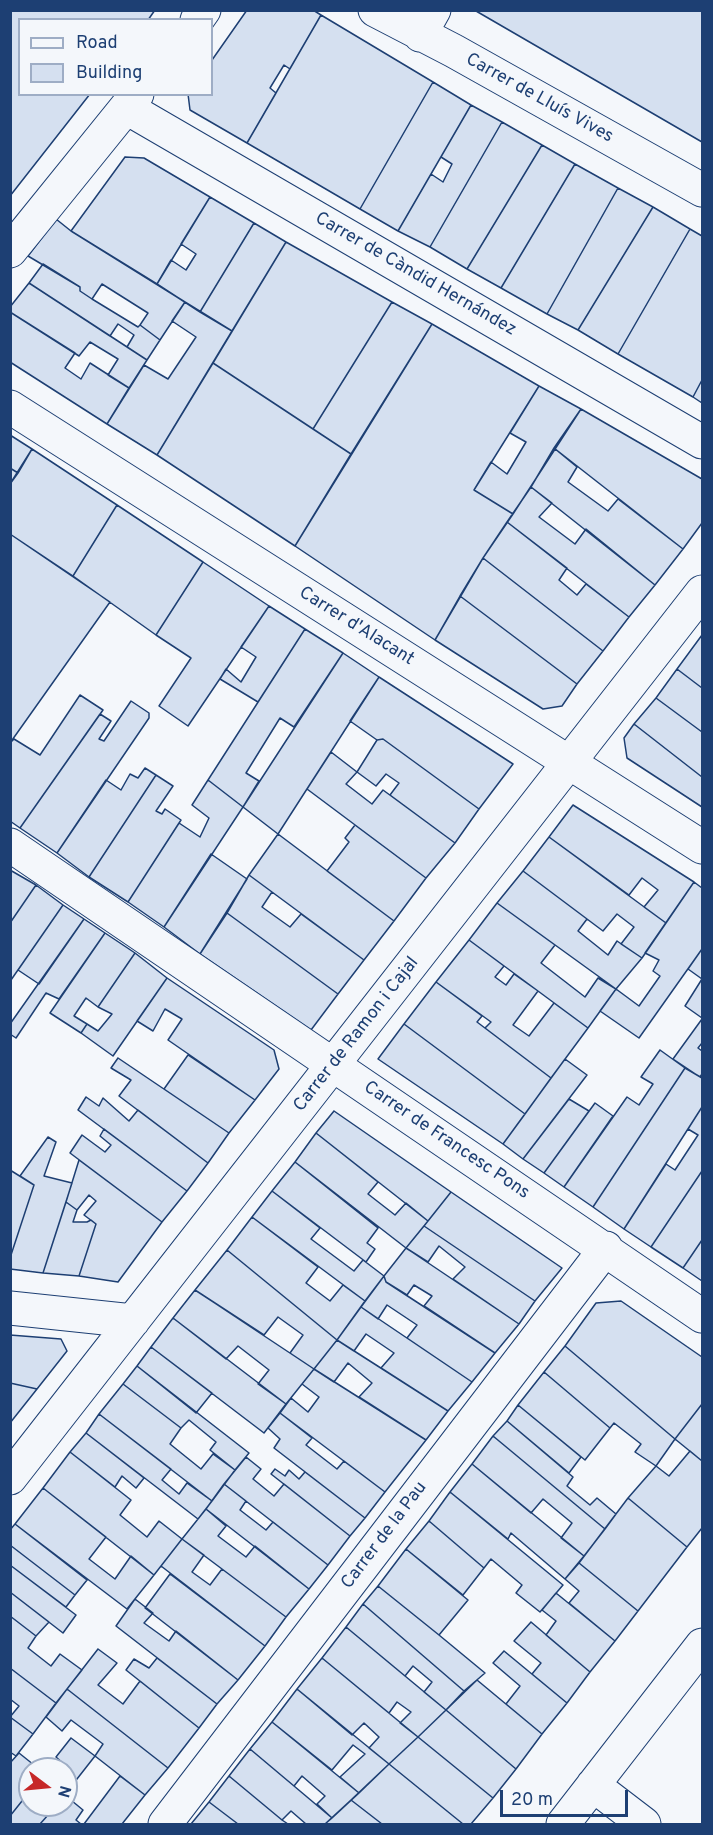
<!DOCTYPE html>
<html>
<head>
<meta charset="utf-8">
<style>
	body { margin:0 }
	#map { position:relative; width:713px; height:1835px; overflow:hidden; background:#f4f7fb; font-family:Overpass,sans-serif }
	canvas { display:block }
	.frame { position:absolute; inset:0; border:12px solid #1d3f73; pointer-events:none }
	.legend { position:absolute; left:18px; top:18px; width:195px; height:78px; box-sizing:border-box; background:#f4f7fb; border:2px solid #9eadc5; margin:0; padding:8px 10px; list-style:none; font-size:18px; color:#1d3f73 }
	.legend li { display:flex; align-items:center; gap:12px; height:30px }
	.legend b { width:30px; border:2px solid #9eadc5 }
	.north { position:absolute; left:18px; top:1757px; width:60px; height:60px; box-sizing:border-box; background:#f4f7fb; border:2px solid #9eadc5; border-radius:50%; rotate:106deg; font-size:16px; font-weight:700; line-height:24px; text-align:center; color:#1d3f73 }
	.north::after { content:''; display:block; margin:auto; width:21px; height:27px; background:#c62828; clip-path:polygon(50% 0,100% 100%,50% 72%,0 100%) }
	.scale { position:absolute; left:500px; top:1790px; width:128px; height:27px; box-sizing:border-box; border:3px solid #1d3f73; border-top:0; padding-left:8px; font-size:18px; line-height:21px; white-space:nowrap; color:#1d3f73; -webkit-text-stroke:4px #f4f7fb; paint-order:stroke }
</style>
</head>
<body>
<div id="map">
<canvas width="713" height="1835"></canvas>
<div class="frame"></div>
<ul class="legend">
<li><b style="height:8px;background:#f4f7fb"></b>Road</li>
<li><b style="height:16px;background:#d5e0f0"></b>Building</li>
</ul>
<div class="north">N</div>
<div class="scale">20 m</div>
</div>
<script>
const g = document.querySelector('canvas').getContext('2d');
g.lineJoin = 'round';
function paint(path, color) { g.fillStyle = color; g.fill(path, 'evenodd'); }
const shape = rows => new Path2D(rows.map(r => 'M' + r).join(''));
function strokePath(path, color, width, dash) { g.strokeStyle = color; g.lineWidth = width; g.lineCap = dash ? 'butt' : 'round'; g.setLineDash(dash || []); g.stroke(path); }
function drawText(font, color, halo, rows, align = 'center') {
  g.font = font + ' Overpass,sans-serif'; g.lineWidth = 4.5; g.setLineDash([]); g.textBaseline = 'middle'; g.strokeStyle = halo; g.fillStyle = color; for (const [text, x, y, turn = 0] of rows) {
    g.save(); g.translate(x, y); g.rotate((+turn || 0) * Math.PI / 180); g.textAlign = isNaN(turn) ? turn : align; if (halo) g.strokeText(text, 0, 0); g.fillText(text, 0, 0); g.restore();
  }
}
const building = shape([
	[10,10,155,10,148,20,20,20,20,94,90,94,10,196,10,10],
	[247,10,313,10,321,15,290,69,284,65,270,88,276,93,247,143,190,110,188,94,212,94,212,60,247,10],
	[702,10,702,142,476,11,476,10,702,10],
	[321,15,433,82,360,209,247,143,321,15],
	[433,82,471,105,398,231,360,209,433,82],
	[471,105,502,122,430,247,398,231,431,174,443,182,452,164,441,157,471,105],
	[502,122,542,145,467,269,430,247,502,122],
	[542,145,575,164,501,288,467,269,542,145],
	[125,157,144,158,210,197,157,284,71,231,125,157],
	[575,164,618,188,547,314,501,288,575,164],
	[618,188,653,207,578,330,547,314,618,188],
	[210,197,254,223,200,312,157,284,171,260,186,270,196,254,181,244,210,197],
	[653,207,690,229,618,354,578,330,653,207],
	[56,219,71,231,185,302,160,340,140,325,148,313,102,284,92,299,80,291,80,287,28,256,56,219],
	[254,223,286,242,232,331,200,312,254,223],
	[690,229,702,236,702,380,693,397,618,354,690,229],
	[286,242,392,302,313,429,213,363,286,242],
	[43,264,80,287,80,291,92,299,138,327,140,325,160,340,147,360,127,347,134,335,118,324,110,336,29,283,43,264],
	[29,283,147,360,129,388,108,375,118,359,90,342,79,356,10,312,10,307,29,283],
	[185,302,232,331,157,455,107,424,144,365,168,379,196,337,172,321,185,302],
	[392,302,432,324,351,454,313,429,392,302],
	[10,312,75,353,65,368,81,379,90,363,129,388,107,424,10,362,10,312],
	[432,324,539,386,474,490,513,514,483,558,435,640,295,546,432,324],
	[213,363,351,454,295,546,157,455,213,363],
	[702,380,702,403,693,397,702,380],
	[539,386,581,409,513,514,474,490,491,462,507,474,526,442,510,433,539,386],
	[581,409,702,479,702,523,683,549,554,448,581,409],
	[10,435,32,449,18,473,10,468,10,435],
	[554,448,577,467,568,482,608,511,618,499,683,549,655,585,531,487,554,448],
	[32,449,117,505,73,576,10,534,10,484,32,449],
	[10,468,18,473,10,484,10,468],
	[531,487,552,503,539,517,575,544,586,529,655,585,629,617,507,522,531,487],
	[117,505,203,562,156,635,73,576,117,505],
	[507,522,567,568,559,580,577,595,586,584,629,617,603,651,483,558,507,522],
	[10,534,110,602,10,743,10,534],
	[483,558,603,651,577,684,460,596,483,558],
	[203,562,269,606,188,726,159,706,191,658,156,635,203,562],
	[460,596,577,684,562,706,543,709,435,640,460,596],
	[269,606,305,629,258,702,220,679,226,669,241,682,256,657,241,647,269,606],
	[305,629,343,653,294,727,280,718,246,773,259,781,243,807,208,780,305,629],
	[702,635,702,688,677,669,702,635],
	[343,653,379,677,278,834,243,807,343,653],
	[677,669,702,688,702,732,656,698,677,669],
	[379,677,513,764,479,809,383,739,377,740,350,721,379,677],
	[80,695,103,710,20,828,10,821,10,743,14,739,40,755,80,695],
	[656,698,702,732,702,777,634,724,656,698],
	[131,701,149,713,149,718,57,853,20,828,100,714,111,721,99,739,104,741,131,701],
	[634,724,702,777,702,807,627,758,624,738,634,724],
	[383,739,479,809,455,843,390,795,399,783,386,774,376,786,357,772,377,740,383,739],
	[331,752,357,772,346,784,372,804,383,790,455,843,426,878,307,789,331,752],
	[145,768,156,775,89,877,57,853,106,780,121,790,130,774,138,778,145,768],
	[156,775,173,786,156,811,162,814,165,809,181,820,128,902,89,877,156,775],
	[208,780,243,807,164,927,128,902,179,823,200,837,209,818,192,805,208,780],
	[573,805,694,882,666,923,644,907,658,890,642,878,629,895,549,837,573,805],
	[355,825,426,878,394,921,327,871,349,842,345,838,355,825],
	[278,834,394,921,364,960,249,875,278,834],
	[549,837,666,923,642,958,621,944,634,927,617,914,603,931,523,871,549,837],
	[211,854,247,879,200,954,164,927,211,854],
	[10,870,36,885,10,923,10,870],
	[523,871,587,919,578,931,608,955,617,941,642,958,616,989,497,903,523,871],
	[249,875,272,892,262,907,290,927,301,914,364,960,338,994,227,913,249,875],
	[694,882,702,888,702,949,639,1038,600,1011,616,989,639,1006,660,976,653,971,659,960,645,953,694,882],
	[36,885,63,905,11,980,10,923,36,885],
	[497,903,555,945,541,963,585,997,598,978,616,989,588,1028,469,940,497,903],
	[63,905,84,919,39,984,18,970,63,905],
	[227,913,338,994,311,1030,200,954,227,913],
	[84,919,105,933,59,999,46,993,16,1038,10,1034,10,1024,84,919],
	[105,933,135,953,98,1007,86,998,74,1016,87,1024,81,1033,50,1013,105,933],
	[469,940,504,966,495,977,506,985,514,974,538,991,513,1025,529,1036,554,1003,588,1028,551,1078,485,1028,491,1022,436,982,469,940],
	[702,949,702,1018,685,1006,702,979,688,969,702,949],
	[135,953,167,978,113,1056,81,1033,87,1024,98,1031,112,1014,98,1007,135,953],
	[167,978,274,1050,279,1069,255,1100,168,1040,182,1019,165,1009,153,1031,137,1021,167,978],
	[436,982,482,1016,477,1022,551,1078,525,1114,404,1024,436,982],
	[702,1019,702,1043,698,1048,702,1051,702,1074,700,1077,673,1059,702,1019],
	[404,1024,525,1114,503,1144,378,1059,404,1024],
	[660,1050,685,1068,593,1207,564,1187,627,1097,639,1105,653,1084,641,1077,660,1050],
	[188,1055,255,1100,229,1133,164,1089,188,1055],
	[118,1058,229,1133,208,1163,119,1096,131,1080,111,1068,118,1058],
	[565,1059,587,1075,523,1159,503,1144,565,1059],
	[685,1068,702,1078,702,1107,624,1229,593,1207,685,1068],
	[86,1097,99,1106,103,1098,129,1121,138,1110,208,1163,187,1191,78,1110,86,1097],
	[569,1099,589,1111,544,1173,523,1159,569,1099],
	[595,1103,613,1116,564,1187,544,1173,595,1103],
	[702,1107,702,1171,651,1247,624,1229,666,1164,675,1170,698,1135,688,1129,702,1107],
	[334,1111,451,1192,428,1221,316,1133,334,1111],
	[104,1129,187,1191,162,1222,70,1153,82,1135,105,1152,111,1145,100,1136,104,1129],
	[316,1133,378,1182,368,1194,395,1215,406,1203,428,1221,406,1248,295,1162,316,1133],
	[48,1137,56,1142,44,1176,72,1183,43,1273,10,1269,10,1258,34,1185,20,1176,48,1137],
	[79,1160,162,1222,118,1282,79,1276,96,1224,84,1215,96,1201,89,1195,77,1210,66,1202,79,1160],
	[295,1162,378,1228,367,1243,375,1249,366,1262,272,1191,295,1162],
	[10,1170,34,1185,10,1258,10,1170],
	[702,1171,702,1240,683,1268,651,1247,702,1171],
	[272,1191,320,1228,311,1239,354,1271,363,1260,384,1276,365,1301,252,1217,272,1191],
	[451,1192,562,1268,535,1301,424,1226,451,1192],
	[66,1202,77,1210,73,1222,87,1222,91,1220,96,1224,79,1276,43,1273,66,1202],
	[252,1217,318,1267,306,1283,330,1301,343,1285,365,1301,337,1340,227,1250,252,1217],
	[424,1226,535,1301,519,1324,453,1279,465,1267,439,1246,428,1262,406,1248,424,1226],
	[702,1240,702,1281,683,1268,702,1240],
	[406,1248,519,1324,495,1353,424,1306,432,1296,414,1285,407,1295,386,1282,384,1276,406,1248],
	[227,1250,337,1340,314,1369,290,1353,303,1335,278,1317,264,1335,195,1290,227,1250],
	[384,1276,386,1282,495,1353,472,1382,407,1338,417,1325,387,1305,378,1319,361,1307,384,1276],
	[195,1290,314,1369,286,1404,258,1384,269,1370,238,1346,226,1359,173,1318,195,1290],
	[621,1301,702,1357,702,1404,675,1439,565,1346,596,1303,621,1301],
	[361,1307,472,1382,448,1411,381,1368,394,1353,366,1334,354,1351,337,1340,361,1307],
	[173,1318,286,1404,264,1433,151,1347,173,1318],
	[10,1335,61,1339,67,1351,37,1389,10,1383,10,1335],
	[337,1340,448,1411,426,1440,359,1397,372,1383,348,1363,334,1382,314,1369,337,1340],
	[565,1346,675,1439,656,1466,635,1452,641,1444,614,1423,610,1428,544,1372,565,1346],
	[151,1347,212,1393,196,1413,137,1366,151,1347],
	[137,1366,249,1453,235,1470,210,1450,216,1442,189,1420,181,1428,123,1384,137,1366],
	[314,1369,426,1440,385,1492,280,1413,291,1398,308,1412,319,1397,302,1384,314,1369],
	[544,1372,610,1428,585,1460,518,1405,544,1372],
	[10,1383,37,1389,10,1423,10,1383],
	[123,1384,181,1428,170,1444,201,1469,213,1454,235,1470,212,1501,99,1414,123,1384],
	[702,1404,702,1461,675,1439,702,1404],
	[518,1405,581,1457,569,1473,507,1421,518,1405],
	[280,1413,312,1438,306,1445,337,1469,344,1461,385,1492,365,1518,274,1448,280,1439,268,1428,280,1413],
	[99,1414,171,1469,162,1480,179,1494,187,1483,212,1501,198,1519,86,1433,99,1414],
	[507,1421,573,1477,567,1486,590,1505,597,1498,616,1514,605,1529,493,1436,507,1421],
	[86,1433,144,1478,136,1488,122,1476,115,1487,70,1452,86,1433],
	[493,1436,605,1529,584,1556,561,1538,572,1523,543,1499,531,1513,472,1464,493,1436],
	[690,1451,702,1461,702,1528,687,1547,628,1498,656,1466,669,1476,690,1451],
	[70,1452,131,1500,120,1515,147,1537,159,1521,182,1539,154,1575,43,1488,70,1452],
	[246,1457,261,1469,253,1479,274,1496,284,1484,350,1536,328,1565,224,1484,246,1457],
	[472,1464,584,1556,565,1579,511,1533,508,1539,450,1492,472,1464],
	[275,1469,285,1476,289,1470,299,1479,305,1472,365,1518,350,1536,271,1474,275,1469],
	[224,1484,246,1501,240,1510,266,1530,273,1522,328,1565,309,1589,206,1509,224,1484],
	[43,1488,106,1537,89,1559,115,1579,131,1556,154,1575,127,1609,15,1524,43,1488],
	[450,1492,563,1585,540,1612,516,1593,522,1585,491,1559,484,1568,429,1521,450,1492],
	[628,1498,687,1547,638,1611,579,1563,628,1498],
	[206,1509,226,1526,218,1536,246,1557,255,1546,309,1589,286,1617,182,1539,206,1509],
	[429,1521,484,1568,463,1595,406,1549,429,1521],
	[15,1524,87,1580,75,1595,10,1545,10,1530,15,1524],
	[182,1539,204,1555,192,1572,210,1585,222,1569,286,1617,265,1646,161,1566,182,1539],
	[10,1545,75,1595,66,1607,10,1565,10,1545],
	[406,1549,468,1600,439,1635,378,1586,406,1549],
	[579,1563,638,1611,615,1641,569,1603,579,1591,565,1579,579,1563],
	[10,1565,76,1615,63,1633,10,1592,10,1565],
	[170,1574,265,1646,238,1680,145,1608,170,1574],
	[378,1586,439,1635,485,1673,464,1691,363,1604,378,1586],
	[10,1592,49,1622,36,1636,10,1616,10,1592],
	[556,1593,615,1641,590,1672,546,1635,556,1621,542,1610,556,1593],
	[135,1599,153,1613,144,1623,169,1641,176,1631,238,1680,217,1704,116,1626,135,1599],
	[363,1604,464,1691,446,1710,424,1692,432,1682,413,1666,405,1676,346,1627,363,1604],
	[10,1616,36,1636,28,1648,51,1666,60,1654,82,1670,56,1703,10,1668,10,1616],
	[531,1622,590,1672,567,1703,532,1674,541,1663,514,1641,531,1622],
	[346,1627,446,1710,418,1737,400,1723,411,1712,397,1702,389,1713,322,1658,346,1627],
	[98,1649,117,1663,98,1685,123,1704,140,1681,199,1728,168,1768,67,1689,98,1649],
	[504,1651,567,1703,542,1734,506,1704,520,1686,493,1663,504,1651],
	[157,1658,217,1704,199,1728,126,1670,134,1659,149,1668,157,1658],
	[322,1658,418,1737,389,1764,369,1748,379,1737,364,1723,352,1735,297,1689,322,1658],
	[10,1668,56,1703,33,1734,10,1717,19,1706,10,1699,10,1668],
	[477,1680,542,1734,516,1769,446,1710,477,1680],
	[67,1689,168,1768,145,1795,95,1756,103,1744,71,1720,62,1731,46,1717,67,1689],
	[297,1689,389,1764,359,1793,340,1777,365,1754,353,1745,332,1770,272,1722,297,1689],
	[446,1710,516,1769,493,1798,418,1737,446,1710],
	[10,1717,33,1734,16,1756,10,1752,10,1717],
	[272,1722,359,1793,332,1818,317,1804,325,1796,302,1776,294,1786,250,1749,272,1722],
	[418,1737,493,1798,471,1824,463,1824,389,1764,418,1737],
	[71,1738,95,1756,66,1793,65,1769,67,1767,56,1757,71,1738],
	[250,1749,294,1786,332,1818,325,1824,306,1824,291,1811,282,1820,229,1776,250,1749],
	[19,1753,39,1769,30,1769,30,1791,10,1816,10,1763,19,1753],
	[389,1764,463,1824,382,1824,351,1800,389,1764],
	[120,1776,145,1795,122,1824,84,1824,120,1776],
	[229,1776,282,1820,288,1824,238,1824,209,1802,229,1776],
	[30,1791,30,1805,57,1805,40,1824,10,1824,10,1816,30,1791],
	[66,1796,83,1810,76,1820,81,1824,40,1824,57,1805,66,1805,66,1796],
	[351,1800,382,1824,325,1824,351,1800],
	[209,1802,238,1824,191,1824,209,1802]
]);
const street = shape([
	[375,10,454,51,702,190],
	[197,20,204,10],
	[420,35,434,10],
	[127,108,702,442],
	[10,251,137,94],
	[10,407,702,847],
	[10,845,702,1316],
	[10,1308,133,1321],
	[10,1478,702,592],
	[593,1785,644,1824],
	[165,1824,606,1248],
	[563,1824,702,1645]
]);
const streetNames = [
	["Carrer de Lluís Vives",539,99,29],
	["Carrer de Càndid Hernández",415,275,30],
	["Carrer d'Alacant",356,627,32],
	["Carrer de Ramon i Cajal",357,1035,-52],
	["Carrer de Francesc Pons",446,1141,34],
	["Carrer de la Pau",385,1536,-53]
];
paint(building, '#d5e0f0');
strokePath(building, '#1d3f73', 1.5);
strokePath(street, '#1d3f73', 35);
strokePath(street, '#f4f7fb', 33);
drawText('18px', '#1d3f73', '#f4f7fb', streetNames);
</script>
</body>
</html>
